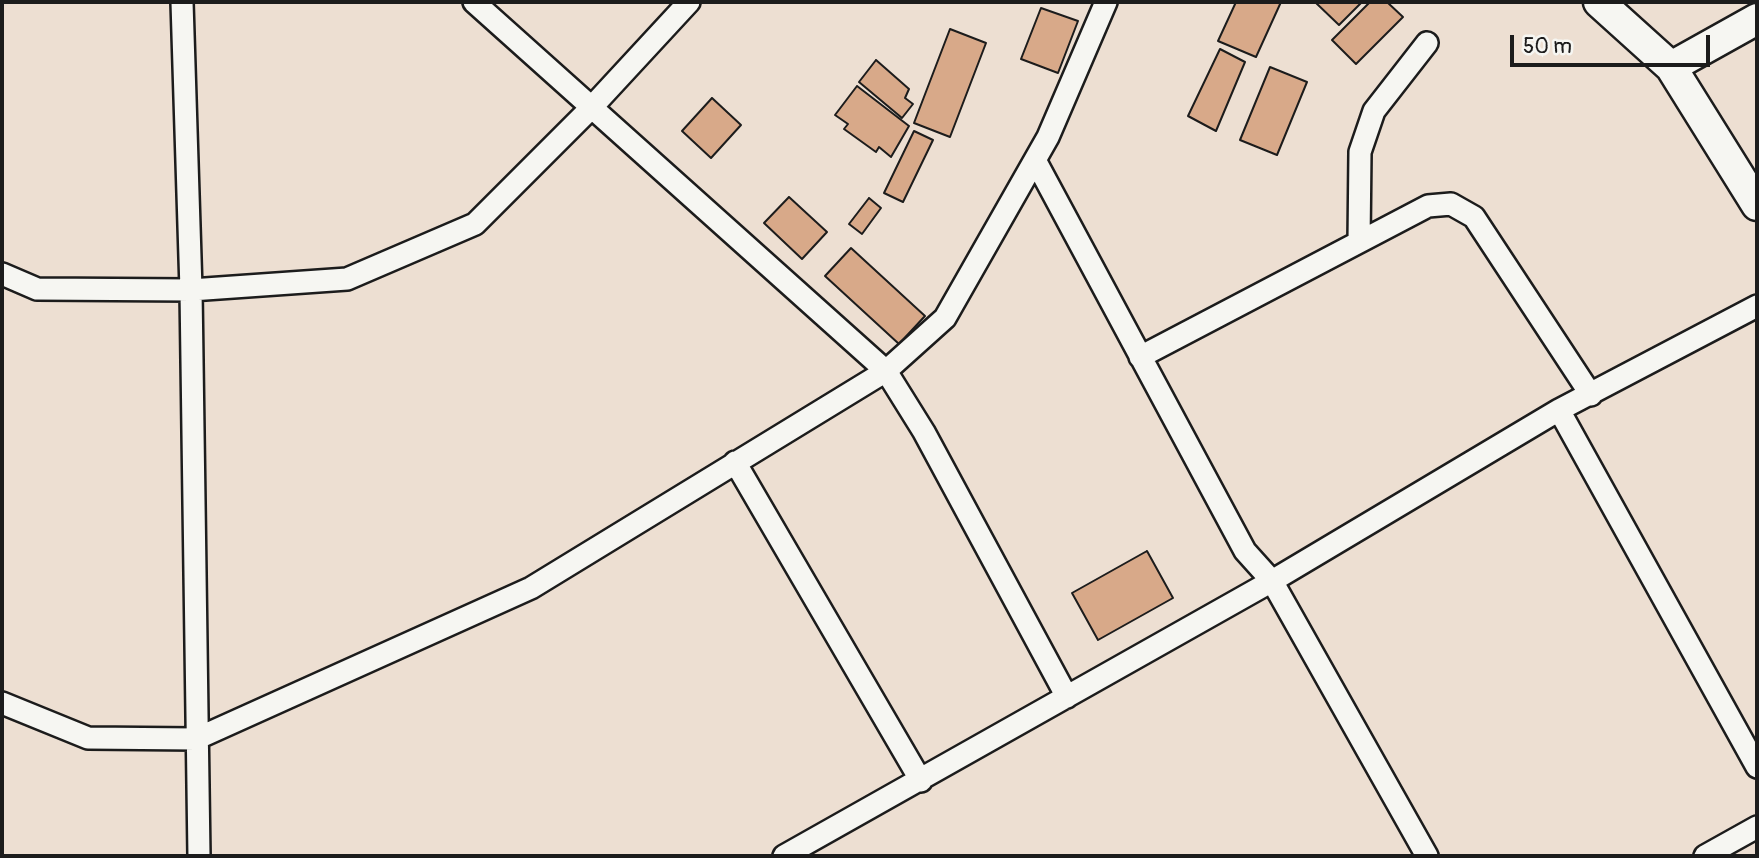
<!DOCTYPE html>
<html>
<head>
<meta charset="utf-8">
<style>
	body { margin:0 }
	#map { position:relative; width:1759px; height:858px; overflow:hidden; background:#eddfd2; font-family:Pangolin,sans-serif }
	canvas { display:block }
	.frame { position:absolute; inset:0; border:4px solid #1c1c1c; pointer-events:none }
	.scale { position:absolute; left:1510px; top:35px; width:200px; height:32px; box-sizing:border-box; border:4px solid #1c1c1c; border-top:0; padding-left:9px; font-size:21px; line-height:24px; white-space:nowrap; color:#1c1c1c; -webkit-text-stroke:5px #f6f6f2; paint-order:stroke }
</style>
</head>
<body>
<div id="map">
<canvas width="1759" height="858"></canvas>
<div class="frame"></div>
<div class="scale">50 m</div>
</div>
<script>
const g = document.querySelector('canvas').getContext('2d');
g.lineJoin = 'round';
function paint(path, color) { g.fillStyle = color; g.fill(path, 'evenodd'); }
const shape = rows => new Path2D(rows.map(r => 'M' + r).join(''));
function strokePath(path, color, width, dash) { g.strokeStyle = color; g.lineWidth = width; g.lineCap = dash ? 'butt' : 'round'; g.setLineDash(dash || []); g.stroke(path); }
const building = shape([
	[1236,2,1281,2,1256,57,1218,41,1236,2],
	[1315,2,1362,2,1339,25,1315,2],
	[1370,2,1387,2,1403,17,1356,64,1332,40,1370,2],
	[1041,8,1078,21,1058,73,1021,59,1041,8],
	[950,29,986,43,950,137,914,123,950,29],
	[1220,49,1245,62,1216,131,1188,116,1220,49],
	[876,60,909,89,905,98,913,104,902,118,859,82,876,60],
	[1270,67,1307,82,1277,155,1240,140,1270,67],
	[857,86,909,126,891,157,879,147,876,152,844,129,848,124,835,115,857,86],
	[712,98,741,125,711,158,682,131,712,98],
	[914,131,933,140,903,202,884,193,914,131],
	[789,197,827,232,802,259,764,223,789,197],
	[869,198,881,208,862,234,849,224,869,198],
	[851,248,925,316,899,344,825,276,851,248],
	[1147,551,1173,598,1098,640,1072,593,1147,551]
]);
const street = shape([
	[182,2,191,290,199,856],
	[474,2,886,371,924,432,1067,697],
	[1035,160,1245,551,1272,581,1427,856],
	[1359,242,1360,152,1374,111,1427,43],
	[2,274,37,289,191,290,347,279,475,224,591,108,689,2],
	[1140,357,1428,206,1451,204,1474,217,1591,395],
	[1559,410,1757,767],
	[735,462,921,781],
	[2,703,88,738,196,739,531,588,886,371,945,318,1048,137,1106,2],
	[784,856,1272,581,1559,410,1757,306],
	[1705,856,1757,827]
]);
const secondary = shape([
	[1599,2,1671,67,1757,205],
	[1671,67,1757,19]
]);
paint(building, '#d8a989');
strokePath(building, '#1c1c1c', 2);
strokePath(street, '#1c1c1c', 26);
strokePath(secondary, '#1c1c1c', 35);
strokePath(street, '#f6f6f2', 21);
strokePath(secondary, '#f6f6f2', 30);
</script>
</body>
</html>
